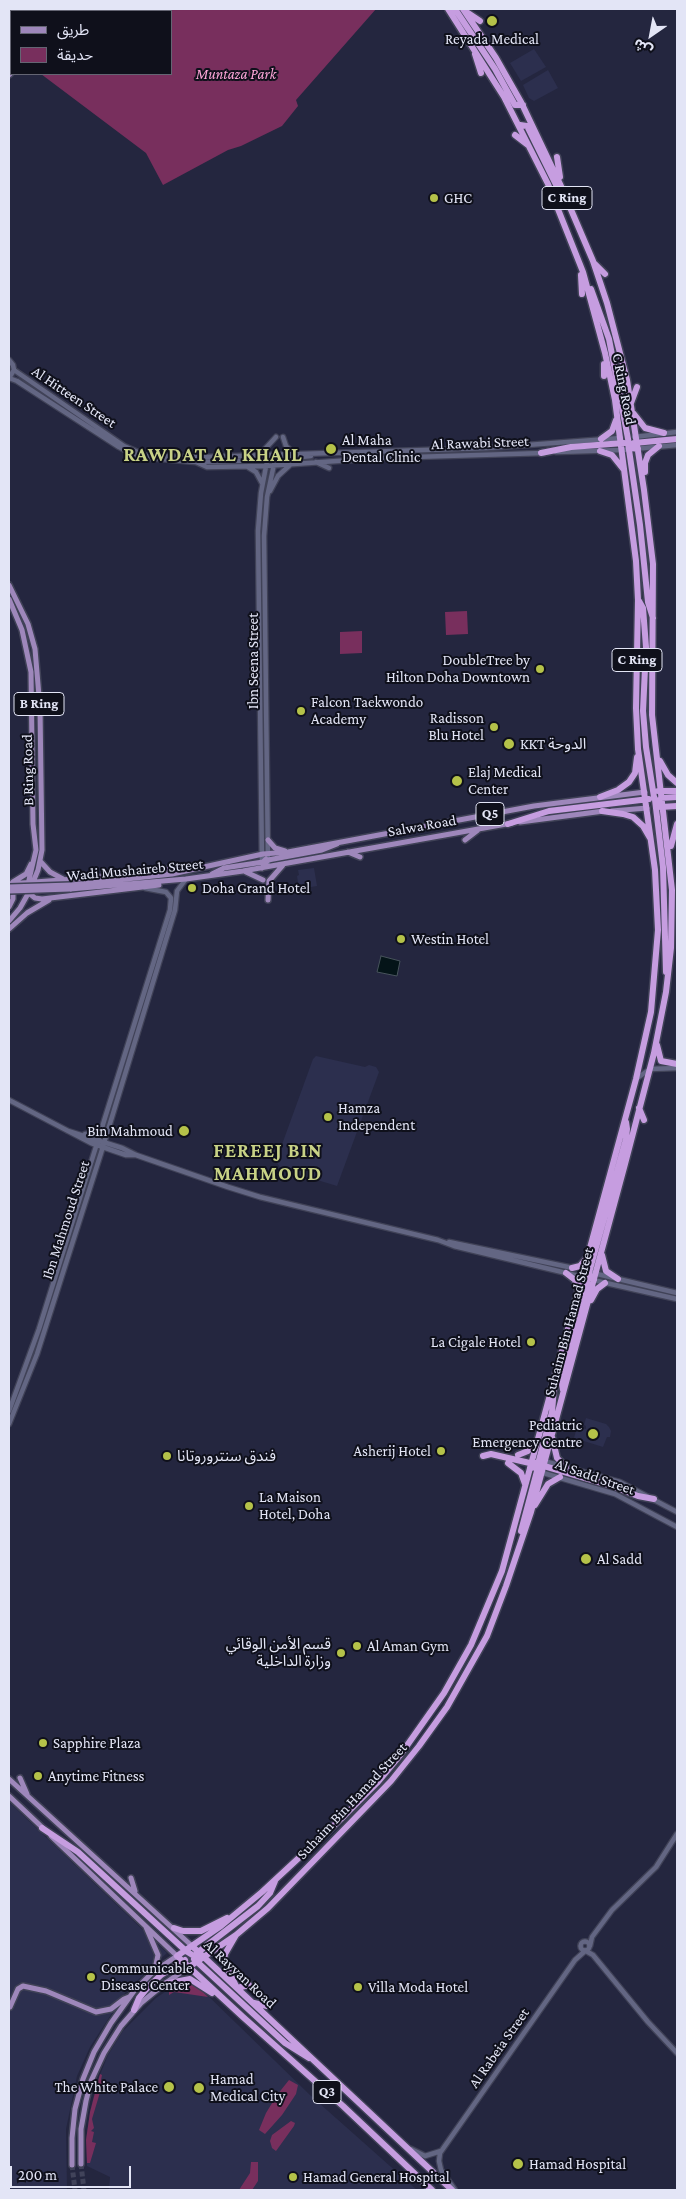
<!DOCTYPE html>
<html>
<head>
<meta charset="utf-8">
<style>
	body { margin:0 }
	#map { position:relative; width:686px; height:2199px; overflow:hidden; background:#24263f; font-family:"Crimson Pro","Noto Sans Arabic",serif }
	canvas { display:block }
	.frame { position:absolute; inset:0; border:10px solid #e3e5f6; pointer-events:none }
	.legend { position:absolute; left:10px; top:10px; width:162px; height:65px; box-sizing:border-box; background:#0f101b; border:1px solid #646573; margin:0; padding:6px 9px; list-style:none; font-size:15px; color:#e3e5f6 }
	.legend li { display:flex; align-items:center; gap:10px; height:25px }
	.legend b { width:25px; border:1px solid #646573 }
	.north { position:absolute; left:626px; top:10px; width:50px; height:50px; -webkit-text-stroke:4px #0f101b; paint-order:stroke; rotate:213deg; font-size:14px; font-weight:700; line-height:20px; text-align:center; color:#e3e5f6 }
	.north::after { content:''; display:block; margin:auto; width:18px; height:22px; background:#e3e5f6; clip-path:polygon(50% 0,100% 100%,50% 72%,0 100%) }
	.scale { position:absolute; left:10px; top:2166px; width:121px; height:22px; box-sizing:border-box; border:2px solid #e3e5f6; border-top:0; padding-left:6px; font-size:15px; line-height:18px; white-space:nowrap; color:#e3e5f6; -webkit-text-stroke:4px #0f101b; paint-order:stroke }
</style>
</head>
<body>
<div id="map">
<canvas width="686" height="2199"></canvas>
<div class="frame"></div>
<ul class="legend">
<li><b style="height:6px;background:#9e87bb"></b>طريق</li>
<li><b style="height:14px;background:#782f5d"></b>حديقة</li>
</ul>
<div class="north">ش</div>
<div class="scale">200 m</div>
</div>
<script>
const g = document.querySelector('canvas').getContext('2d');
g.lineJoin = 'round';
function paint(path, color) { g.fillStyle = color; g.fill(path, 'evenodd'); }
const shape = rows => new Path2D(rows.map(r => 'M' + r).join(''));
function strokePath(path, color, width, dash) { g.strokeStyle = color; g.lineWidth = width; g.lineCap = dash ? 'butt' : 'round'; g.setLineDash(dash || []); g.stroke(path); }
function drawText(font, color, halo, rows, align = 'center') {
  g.font = font + ' "Crimson Pro","Noto Sans Arabic",serif'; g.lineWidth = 4; g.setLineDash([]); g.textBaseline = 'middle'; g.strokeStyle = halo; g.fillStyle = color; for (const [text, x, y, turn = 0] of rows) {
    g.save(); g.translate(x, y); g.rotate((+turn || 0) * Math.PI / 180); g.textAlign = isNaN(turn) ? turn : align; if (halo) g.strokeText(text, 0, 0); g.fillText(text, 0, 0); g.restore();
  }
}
const built = shape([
	[534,49,546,67,521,81,510,63],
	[548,70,558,88,534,101,529,98,523,85],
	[314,868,317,886,299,889,297,876,299,875,298,870],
	[316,1056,365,1067,369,1065,376,1067,379,1072,337,1186,281,1169,276,1161,313,1059],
	[586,1418,606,1424,609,1427,611,1431,610,1437,607,1437,603,1447,574,1438,577,1427,586,1429,586,1426,584,1425],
	[9,1802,167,1953,127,1990,90,2047,77,2076,66,2129,67,2190,9,2190],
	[189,1983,200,1988,310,2095,417,2190,109,2190,110,2177,87,2166,86,2140,90,2112,97,2082,108,2055,123,2031,156,1998,174,1986]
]);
const green = shape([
	[91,9,376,9,296,100,298,106,282,126,241,146,228,150,163,185,146,153,41,74,171,74,171,11,88,11],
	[467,611,468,634,446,635,445,612],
	[362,631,362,653,340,654,340,632],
	[186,1982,198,1987,208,1997,174,1992,169,1995,169,1989,177,1984],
	[100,2074,102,2075,101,2080,103,2081,102,2087,99,2087,99,2089,101,2089,92,2119,94,2128,91,2131,94,2132,92,2142,96,2143,90,2163,87,2163,86,2140,90,2112],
	[289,2080,298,2085,296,2094,282,2115,265,2134,259,2130,266,2113,277,2095],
	[291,2121,295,2123,294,2126,276,2151,272,2148,270,2141,272,2135],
	[251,2162,258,2162,258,2181,252,2190,239,2190,250,2173]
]);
const water = shape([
	[381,956,400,961,397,976,377,972,381,956]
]);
const primaryTunnel = shape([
	[81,2164,84,2190],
	[72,2165,75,2190]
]);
const secondary = shape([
	[9,360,13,365,14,370,9,378],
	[14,370,124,446,147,456,206,457,487,448,621,438],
	[9,378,17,381,119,447,138,457,196,462,268,460],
	[283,437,286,446,294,454],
	[634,437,677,432],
	[556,452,622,450,677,445],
	[255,456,264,450,276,437],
	[272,460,311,456],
	[196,462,207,467,265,466,380,458,544,453],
	[316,462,329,468],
	[248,467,256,472,262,483],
	[270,491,278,476,291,464],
	[262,863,258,531,261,493,268,456],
	[268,863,264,536,267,497,276,455],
	[636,1079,650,1069,677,1068],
	[9,1100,91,1143,126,1155,136,1155],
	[68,1131,122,1148,136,1155,228,1187,260,1197,438,1240,454,1246,583,1277],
	[85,1134,94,1133,101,1129],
	[449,1242,573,1268],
	[593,1273,677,1293],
	[593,1280,677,1299],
	[9,1411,39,1329,170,910,171,898,166,892,145,888],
	[9,1424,37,1354,101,1153,175,910,177,891,186,879],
	[544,1461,620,1482,677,1512],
	[540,1472,615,1494,677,1527],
	'580.5 1946a4.5 4.5 0 1 1 9 0a4.5 4.5 0 1 1-9 0Z',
	[590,1946,592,1937,612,1910,656,1867,677,1834],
	[586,1951,593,1955,648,2022,677,2053],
	[411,2149,425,2156,441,2151],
	[455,2190,441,2170,439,2161,440,2153,575,1960,585,1951]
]);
const primary = shape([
	[65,11,68,9],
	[76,11,79,9],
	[9,64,11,62],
	[9,75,11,73],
	[9,585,28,624,35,649,40,708,42,850,38,870,29,892,20,908,9,921],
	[9,599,22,630,31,672,33,824,36,850,28,884,30,894,35,898,42,899,159,885],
	[612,811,647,808],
	[520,822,604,811],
	[268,840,275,848,285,851],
	[465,840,478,830],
	[348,852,360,857],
	[40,861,50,872,63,879],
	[262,868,268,860,322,850,337,844],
	[246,872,263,880],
	[212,874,224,868,263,862,266,859],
	[13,882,26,874,31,864],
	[9,884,113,876,199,865],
	[71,885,172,874,263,854,288,852,534,806,645,792],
	[70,889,186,879,243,871,512,823],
	[268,900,269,881,283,865],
	[9,907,13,899,13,888],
	[9,929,27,913,49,900],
	[20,1778,27,1794],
	[9,1779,192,1946],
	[9,1796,45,1830],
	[51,1836,177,1956,153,1972,134,1991,111,2023,94,2052,83,2079,75,2109,72,2138,72,2165],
	[131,1878,135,1891],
	[146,1927,158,1955,155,1969],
	[10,2007,18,1989,23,1986,46,1991,96,2012,111,2009,124,1999,129,1997],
	[81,2164,81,2129,86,2101,91,2081,104,2053,121,2026,141,2003,164,1984,189,1967]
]);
const highway = shape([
	[455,9,495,69,515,105,523,105],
	[468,13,480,21],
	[475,54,481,73],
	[520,125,527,126,566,205],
	[515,135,528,145],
	[557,157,560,177],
	[595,264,605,274],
	[581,275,582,294],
	[591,289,609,339,629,444,632,448,638,449],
	[604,376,604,364],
	[631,403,637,387],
	[634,414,645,428,664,433],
	[601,439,612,431,616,420],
	[628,443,640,525,648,602,653,618],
	[634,443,677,439],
	[600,451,612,455,624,470],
	[541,453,571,447,624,443],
	[645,472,645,463,648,455,659,446],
	[639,601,643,608,646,647,643,711,646,747,654,797,658,804,664,807],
	[660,761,668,775,677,783],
	[658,791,677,791],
	[600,797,618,790,629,782,635,773,637,757],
	[661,798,677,797],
	[655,800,663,867,666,972],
	[661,807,677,806],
	[602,811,623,814,633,817,643,826,650,838],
	[508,824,549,811,649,799],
	[671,846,677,824],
	[657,1045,661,1061,677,1064],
	[639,1108,644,1120],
	[602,1255,606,1271,618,1279],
	[572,1268,580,1266,586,1259],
	[566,1273,575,1280,578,1290],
	[594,1280,590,1278,589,1273,626,1139,627,1129,626,1122],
	[591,1300,597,1289,605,1283],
	[563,1390,561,1379,587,1283,587,1274],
	[552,1437,557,1458,566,1467],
	[518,1455,528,1451,535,1442],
	[483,1456,491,1454,534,1464],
	[508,1463,521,1473,525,1484],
	[530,1468,544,1466,609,1485,638,1496,654,1499],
	[541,1469,539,1460,552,1412,554,1388],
	[535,1505,548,1484,560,1477],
	[521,1531,537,1471,536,1463],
	[42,1828,78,1852,186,1951,194,1956,204,1957],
	[174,1928,183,1931,201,1931,227,1918],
	[192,1946,452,2190],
	[197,1953,258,1906,270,1893,275,1881],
	[177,1956,221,1926,262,1892,344,1816,377,1783,401,1754,444,1693,471,1645,502,1571,636,1079,651,1012,658,930,655,870,638,749,636,708,638,600,636,561,615,400,605,353,583,272,548,184,504,97,448,9],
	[177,1956,243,2017,343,2106,432,2190],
	[194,1959,285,2043,309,2058],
	[189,1967,236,1935,268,1908,391,1781,419,1746,447,1707,487,1636,506,1586,531,1512,625,1164,654,1053,666,992,671,948,672,890,652,715,653,564,644,490,627,380,607,303,593,261,560,184,521,102,496,58,463,9],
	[164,1984,190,1979,212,1993],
	[236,1986,224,1961,225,1954,236,1935],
	[237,1988,249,1985],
	[254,2003,267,2006],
	[134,2010,139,1998,148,1987,161,1975,185,1960]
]);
const primaryBridge = shape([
	[9,887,71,885],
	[9,891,70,889]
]);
const markers = [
	[492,21,6,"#b5c249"],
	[434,198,5,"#b5c249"],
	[331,449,6,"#b5c249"],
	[540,669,5,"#b5c249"],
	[301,711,5,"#b5c249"],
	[494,727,5,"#b5c249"],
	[509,744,6,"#b5c249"],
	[457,781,6,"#b5c249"],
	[192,888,5,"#b5c249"],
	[401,939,5,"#b5c249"],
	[328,1117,5,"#b5c249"],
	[184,1131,6,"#b5c249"],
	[531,1342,5,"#b5c249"],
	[593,1434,6,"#b5c249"],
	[441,1451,5,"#b5c249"],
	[167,1456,5,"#b5c249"],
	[249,1506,5,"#b5c249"],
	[586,1559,6,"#b5c249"],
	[357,1646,5,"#b5c249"],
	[341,1653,5,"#b5c249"],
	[43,1743,5,"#b5c249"],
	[38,1776,5,"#b5c249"],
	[91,1977,5,"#b5c249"],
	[358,1987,5,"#b5c249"],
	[169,2087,6,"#b5c249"],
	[199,2088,6,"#b5c249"],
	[518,2164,6,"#b5c249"],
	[293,2177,5,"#b5c249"]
];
const shields = [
	[567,198,50],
	[637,660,50],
	[39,704,50],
	[490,814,28],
	[327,2092,28]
];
const shieldNames = [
	["C Ring",567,198],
	["C Ring",637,660],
	["B Ring",39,704],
	["Q5",490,814],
	["Q3",327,2092]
];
const poiNames = [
	["Reyada Medical",492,39,"center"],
	["GHC",444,198],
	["Al Maha",342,440],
	["Dental Clinic",342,457],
	["DoubleTree by",530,660,"right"],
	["Hilton Doha Downtown",530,677,"right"],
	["Falcon Taekwondo",311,702],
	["Academy",311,719],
	["Radisson",484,718,"right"],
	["Blu Hotel",484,735,"right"],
	["KKT الدوحة",520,744],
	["Elaj Medical",468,772],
	["Center",468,789],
	["Doha Grand Hotel",202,888],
	["Westin Hotel",411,939],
	["Hamza",338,1108],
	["Independent",338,1125],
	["Bin Mahmoud",173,1131,"right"],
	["La Cigale Hotel",521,1342,"right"],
	["Pediatric",582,1425,"right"],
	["Emergency Centre",582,1442,"right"],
	["Asherij Hotel",431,1451,"right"],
	["فندق سنتروروتانا",177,1456],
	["La Maison",259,1497],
	["Hotel, Doha",259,1514],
	["Al Sadd",597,1559],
	["قسم الأمن الوقائي",331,1644,"right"],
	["وزارة الداخلية",331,1661,"right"],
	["Al Aman Gym",367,1646],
	["Sapphire Plaza",53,1743],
	["Anytime Fitness",48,1776],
	["Communicable",101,1968],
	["Disease Center",101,1985],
	["Villa Moda Hotel",368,1987],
	["Hamad",210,2079],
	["Medical City",210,2096],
	["The White Palace",158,2087,"right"],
	["Hamad Hospital",529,2164],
	["Hamad General Hospital",303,2177]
];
const parkNames = [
	["Muntaza Park",236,74]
];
const streetNames = [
	["C Ring Road",624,389,79],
	["Al Hitteen Street",74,397,34],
	["Al Rawabi Street",480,443,-2],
	["Ibn Seena Street",253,661,-90],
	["B Ring Road",28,770,-91],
	["Salwa Road",422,826,-10],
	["Wadi Mushaireb Street",135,870,-5],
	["Ibn Mahmoud Street",66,1220,-72],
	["Suhaim Bin Hamad Street",569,1322,-75],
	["Al Sadd Street",595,1477,19],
	["Suhaim Bin Hamad Street",352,1801,-47],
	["Al Rayyan Road",240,1974,43],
	["Al Rabeia Street",499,2048,-55]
];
const districtNames = [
	["RAWDAT AL KHAIL",213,455],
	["FEREEJ BIN",268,1151],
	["MAHMOUD",268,1174]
];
paint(built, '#2c2f4e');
paint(green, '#782f5d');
paint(water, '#041418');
strokePath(water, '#47535b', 1);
strokePath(primaryTunnel, '#41435a', 5, [5, 2.5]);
strokePath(secondary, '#404257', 7);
strokePath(primary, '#404257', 8);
strokePath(highway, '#404257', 9);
strokePath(secondary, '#636683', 4.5);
strokePath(primary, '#9e87bb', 5);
strokePath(highway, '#c69de0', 6);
strokePath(primaryBridge, '#404257', 8, []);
strokePath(primaryBridge, '#9e87bb', 5);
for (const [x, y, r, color] of markers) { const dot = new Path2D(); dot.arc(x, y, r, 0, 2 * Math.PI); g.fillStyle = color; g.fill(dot); strokePath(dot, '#0f101b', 2); }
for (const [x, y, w] of shields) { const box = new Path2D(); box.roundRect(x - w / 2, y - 11.5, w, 23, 4); g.fillStyle = '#0f101b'; g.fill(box); strokePath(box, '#e3e5f6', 1); }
drawText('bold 14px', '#e3e5f6', null, shieldNames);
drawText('15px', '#e3e5f6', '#0f101b', poiNames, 'left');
drawText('italic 15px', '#fda5d8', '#0f101b', parkNames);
drawText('15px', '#e3e5f6', '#0f101b', streetNames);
g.letterSpacing = '1px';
drawText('bold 20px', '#c8d286', '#0f101b', districtNames);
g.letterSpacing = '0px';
</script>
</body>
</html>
